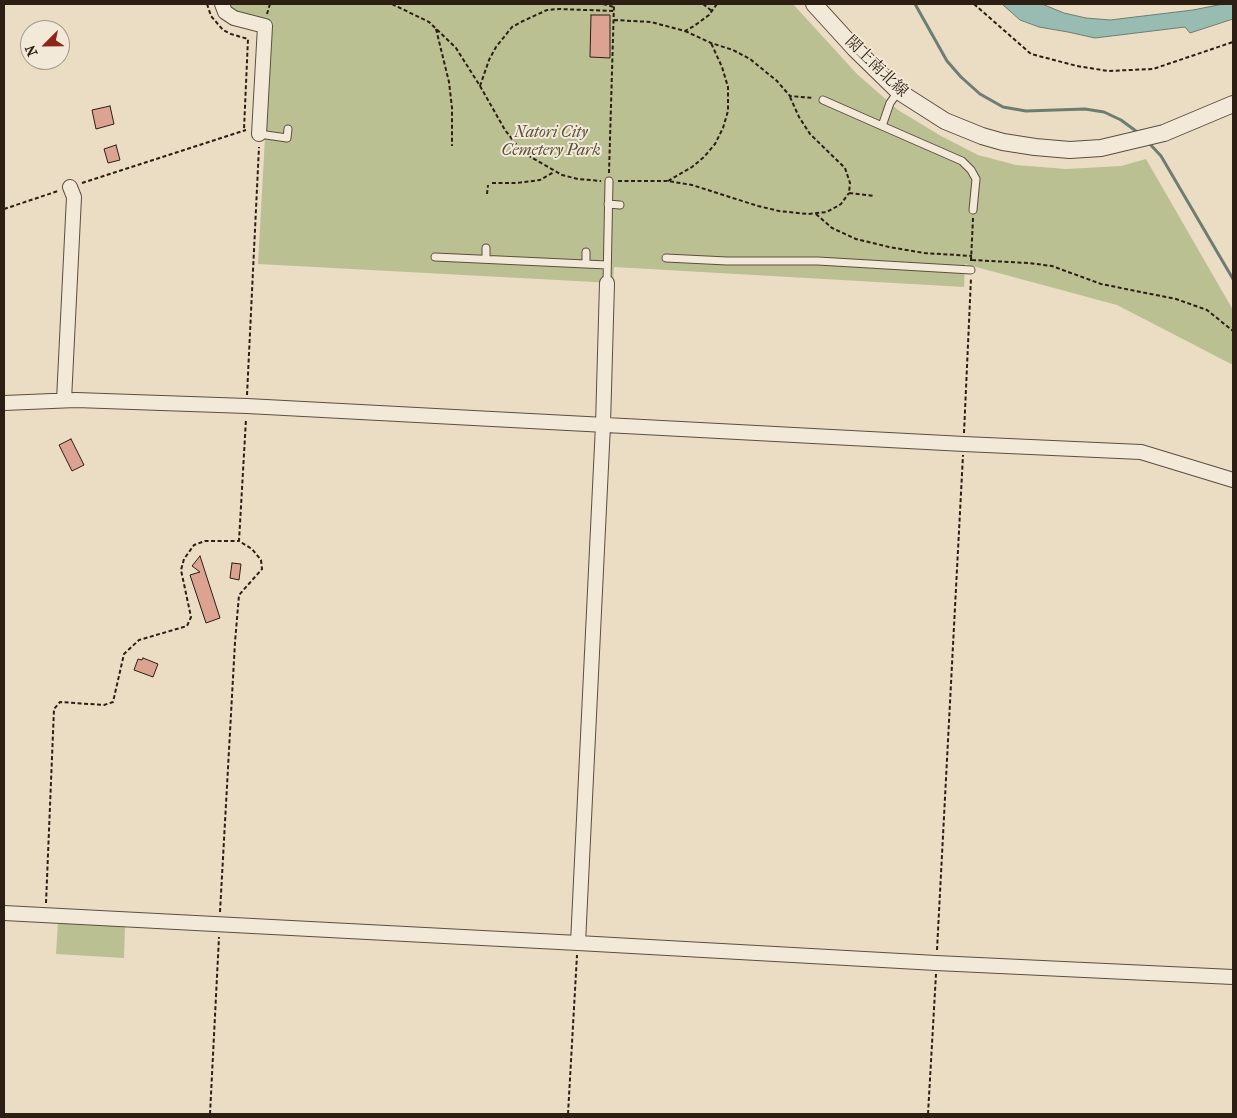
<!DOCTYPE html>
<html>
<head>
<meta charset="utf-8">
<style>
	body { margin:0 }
	#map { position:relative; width:1237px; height:1118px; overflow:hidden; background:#ebddc4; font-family:"IM FELL French Canon",serif }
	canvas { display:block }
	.frame { position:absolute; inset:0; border:5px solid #2c1e13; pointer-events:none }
	.north { position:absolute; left:20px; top:20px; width:50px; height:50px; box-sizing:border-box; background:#f2e9d9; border:1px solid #a3988a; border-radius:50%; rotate:247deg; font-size:14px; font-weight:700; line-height:20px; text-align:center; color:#2c1e13 }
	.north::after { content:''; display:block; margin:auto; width:18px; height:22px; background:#8f2418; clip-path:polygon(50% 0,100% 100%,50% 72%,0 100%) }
</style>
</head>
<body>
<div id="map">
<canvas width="1237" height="1118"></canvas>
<div class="frame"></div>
<div class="north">N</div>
</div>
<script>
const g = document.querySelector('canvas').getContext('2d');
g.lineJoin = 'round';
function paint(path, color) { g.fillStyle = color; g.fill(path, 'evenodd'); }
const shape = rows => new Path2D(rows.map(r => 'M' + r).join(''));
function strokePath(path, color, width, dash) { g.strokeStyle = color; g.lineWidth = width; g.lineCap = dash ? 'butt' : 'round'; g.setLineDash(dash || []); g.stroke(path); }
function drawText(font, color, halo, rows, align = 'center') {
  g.font = font + ' "IM FELL French Canon","Noto Serif JP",serif'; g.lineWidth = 4; g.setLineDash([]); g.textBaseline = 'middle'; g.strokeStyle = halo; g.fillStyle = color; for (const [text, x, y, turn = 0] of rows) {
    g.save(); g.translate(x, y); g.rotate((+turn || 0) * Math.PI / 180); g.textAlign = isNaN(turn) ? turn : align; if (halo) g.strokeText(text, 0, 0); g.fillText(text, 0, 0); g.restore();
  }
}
const green = shape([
	[228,4,793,4,857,74,898,110,941,136,978,155,1016,165,1066,169,1121,166,1146,159,1233,310,1233,365,1117,305,965,264,964,287,614,267,613,283,258,264,271,29,230,10],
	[58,922,125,926,124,958,56,954]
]);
const water = shape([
	[1002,4,1042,4,1064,13,1086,18,1110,20,1193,10,1223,4,1233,4,1233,19,1190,33,1185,27,1095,38,1068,32,1039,27,1020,20,1002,4]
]);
const stream = shape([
	[915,4,947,61,961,77,980,94,1003,107,1026,111,1085,109,1104,112,1121,120,1140,134],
	[1148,142,1161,156,1233,279]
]);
const building = shape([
	[591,15,610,15,610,58,590,57,591,15],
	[110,106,114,124,96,129,92,110,110,106],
	[116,145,120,160,108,163,104,149,116,145],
	[71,439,84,465,72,471,59,445,71,439],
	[200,556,220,618,206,623,190,575,200,572,192,566,200,556],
	[232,563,241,564,239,580,230,578,232,563],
	[143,658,158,664,153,677,134,670,138,659,142,660,143,658]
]);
const path = shape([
	[207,4,211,16,223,30,231,34,248,39,244,129],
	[392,4,429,22,456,48,480,86,505,130,515,143,529,156,562,175,578,179,601,181],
	[603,4,614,7],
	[703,4,712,11],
	[974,4,1031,54,1077,66,1108,71,1153,69,1233,42],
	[267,14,270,4],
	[614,20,651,22,685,31,694,26,709,15,717,4],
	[436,29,449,82,452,108,452,146],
	[685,31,711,43,733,50,750,59,777,81,790,96,813,98],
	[480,86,489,60,496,47,512,27,523,21,547,10,559,9,614,11],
	[790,97,799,117,810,134,845,168,850,183,849,193,875,196],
	[609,173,614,4],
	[618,181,668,181,692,185,758,206,779,211,808,214,827,212,841,204,849,193],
	[668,181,692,167,704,157,715,144,723,128,728,111,728,87,722,67,711,43],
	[82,183,246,130],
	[492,183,517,183,540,180,554,172],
	[487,194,488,185],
	[4,209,58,191],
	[816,214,832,228,856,239,889,247,924,253,972,256],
	[972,260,1028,263,1052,266,1101,284,1176,299,1207,310,1233,331],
	[971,261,973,218],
	[247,395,259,147],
	[964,433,971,278],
	[46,903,54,709,60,702,104,705,113,702,124,654,139,640,187,626,191,617,181,570,184,559,194,545,205,541,239,541],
	[220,912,235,642,239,595,262,569,261,560,252,549,239,541,246,419],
	[937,950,963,455],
	[210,1114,219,937],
	[568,1114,577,955],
	[928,1114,936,974]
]);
const service = shape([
	[898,92,890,103,882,126,962,161,971,170,976,179,973,210],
	[823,100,882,126],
	[259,134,287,138,288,129],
	[608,204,620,205],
	[435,257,607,265],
	[666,258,727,261,818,261,971,270],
	[486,259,486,248],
	[586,264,586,252],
	[607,283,609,181]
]);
const minor = shape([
	[222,4,225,12,234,18,265,26,259,134],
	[64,400,74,197,70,187],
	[4,403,76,400,247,406,964,444,1141,452,1233,480],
	[4,913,578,943,603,425,607,283],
	[578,943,936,963,1233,977]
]);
const tertiary = shape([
	[814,4,855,49,898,91,945,121,982,136,1003,142,1035,147,1070,150,1101,148,1164,133,1233,104]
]);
const streetNames = [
	["閖上南北線",876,67,44]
];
const parkNames = [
	["Natori City",551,133],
	["Cemetery Park",551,151]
];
paint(green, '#bbc092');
paint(water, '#98bcb1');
strokePath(water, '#6d7d72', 1);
strokePath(stream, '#6d7d72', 3);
paint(building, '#dca393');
strokePath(building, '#2c1e13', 1);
strokePath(service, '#5c4e3f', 9);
strokePath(minor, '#5c4e3f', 16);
strokePath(tertiary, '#5c4e3f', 18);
strokePath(path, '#2c1e13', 2, [4, 2.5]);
strokePath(service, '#f2e9d9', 7);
strokePath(minor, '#f2e9d9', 14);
strokePath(tertiary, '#f2e9d9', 16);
drawText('16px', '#2c1e13', '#f2e9d9', streetNames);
drawText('italic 16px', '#574f39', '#f2e9d9', parkNames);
</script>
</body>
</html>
